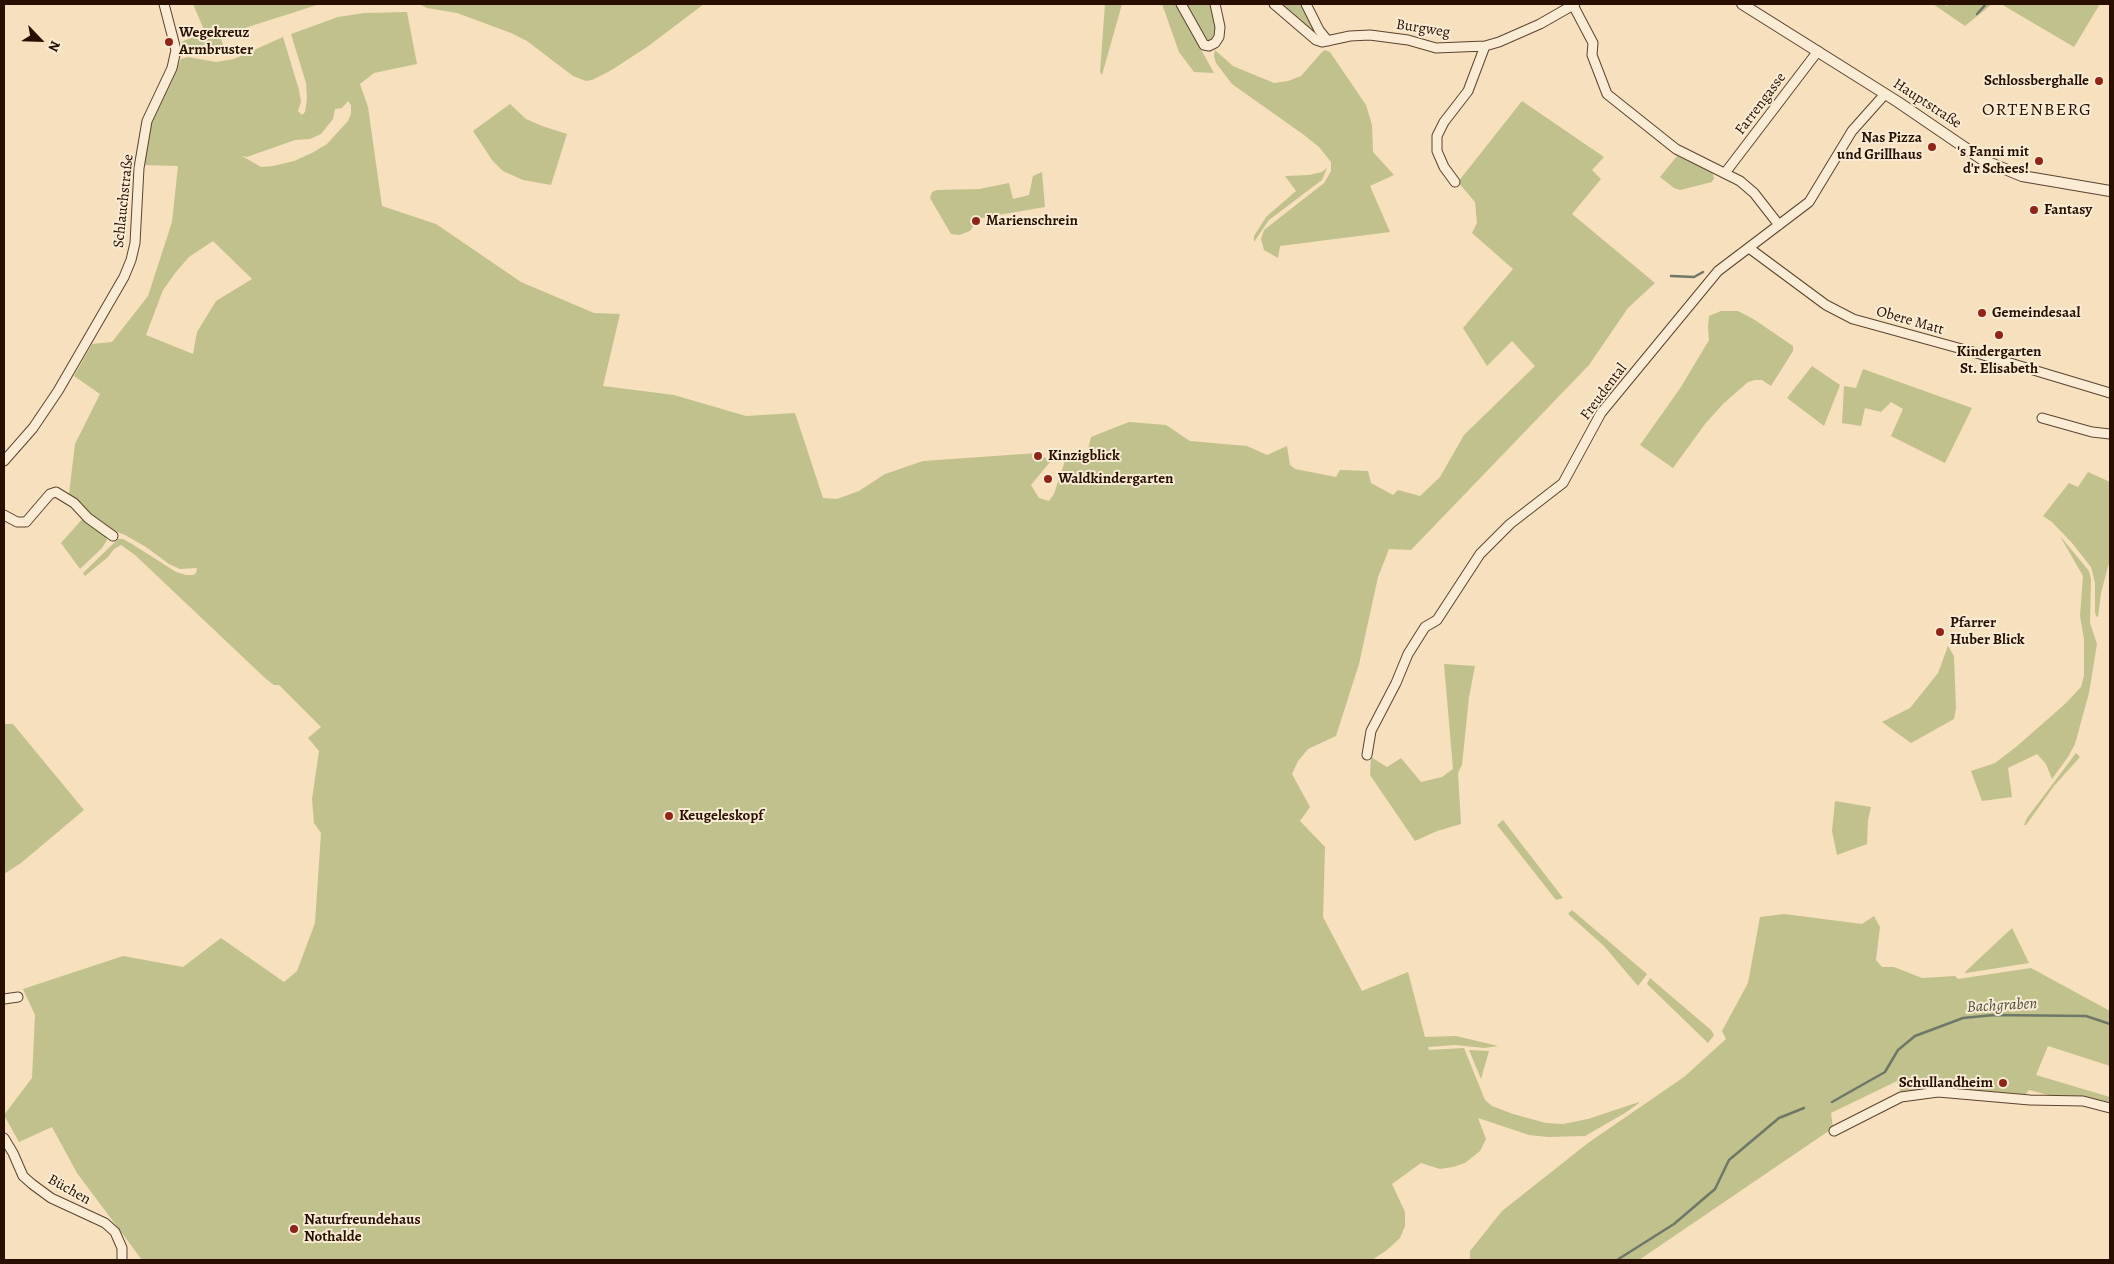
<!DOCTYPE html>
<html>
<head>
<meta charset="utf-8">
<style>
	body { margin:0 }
	#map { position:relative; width:2114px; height:1264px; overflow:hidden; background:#f6e0bd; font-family:Alegreya,serif }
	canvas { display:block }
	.frame { position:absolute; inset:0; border:5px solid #280f00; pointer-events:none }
	.north { position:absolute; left:15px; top:15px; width:50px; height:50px; -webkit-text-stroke:4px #f9ebd4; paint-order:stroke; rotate:114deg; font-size:14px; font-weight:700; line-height:20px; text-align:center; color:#280f00 }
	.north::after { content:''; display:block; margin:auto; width:18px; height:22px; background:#280f00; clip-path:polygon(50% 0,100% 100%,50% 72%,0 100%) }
</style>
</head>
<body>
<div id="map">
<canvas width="2114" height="1264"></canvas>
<div class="frame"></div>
<div class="north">N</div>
</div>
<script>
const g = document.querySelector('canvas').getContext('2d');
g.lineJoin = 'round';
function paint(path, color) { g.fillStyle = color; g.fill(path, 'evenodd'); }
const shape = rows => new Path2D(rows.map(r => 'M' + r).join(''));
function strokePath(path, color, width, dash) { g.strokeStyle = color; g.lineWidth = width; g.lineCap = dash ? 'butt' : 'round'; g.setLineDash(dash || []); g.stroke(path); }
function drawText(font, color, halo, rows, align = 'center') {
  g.font = font + ' Alegreya,serif'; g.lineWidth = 4; g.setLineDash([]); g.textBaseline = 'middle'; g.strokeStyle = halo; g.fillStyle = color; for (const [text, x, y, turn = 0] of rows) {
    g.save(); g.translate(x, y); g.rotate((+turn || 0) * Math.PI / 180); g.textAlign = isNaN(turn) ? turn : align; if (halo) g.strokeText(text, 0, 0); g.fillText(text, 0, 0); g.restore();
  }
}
const green = shape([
	[193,4,320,4,220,36,225,50,205,53,181,42,205,32],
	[419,4,704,4,647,47,610,71,592,80,586,81,573,76,527,41,511,33,457,13,427,8],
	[1105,4,1122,4,1102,75,1100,72],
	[1162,4,1176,4,1214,73,1194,72,1179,52],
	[1186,4,1212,4,1216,31,1210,41,1206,41],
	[1280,4,1302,4,1320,37,1315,35],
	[1933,4,1944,4,1947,6,1949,4,1992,4,1965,26],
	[2001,4,2100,4,2074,47],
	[407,12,417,64,374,73,360,84,368,107,382,206,436,224,521,282,594,313,620,314,603,386,674,395,746,416,795,413,823,498,837,499,859,491,885,474,923,461,1037,453,1041,454,1050,462,1031,485,1039,498,1049,501,1054,494,1065,461,1087,454,1091,437,1129,422,1166,425,1190,441,1247,446,1267,455,1287,446,1290,465,1295,469,1336,477,1340,470,1368,471,1371,483,1393,495,1398,490,1420,496,1440,477,1464,435,1535,366,1512,341,1487,366,1463,328,1513,269,1472,233,1477,223,1475,202,1458,182,1522,101,1604,157,1592,170,1601,179,1572,214,1655,283,1628,308,1589,365,1411,550,1389,549,1378,577,1359,664,1336,736,1308,749,1298,761,1292,774,1310,807,1300,821,1325,847,1323,917,1362,991,1408,972,1425,1037,1456,1036,1498,1046,1484,1048,1455,1045,1428,1047,1429,1050,1464,1048,1485,1100,1492,1106,1513,1114,1546,1123,1563,1124,1588,1119,1639,1102,1639,1103,1625,1113,1585,1136,1548,1137,1529,1135,1478,1118,1486,1139,1480,1151,1465,1163,1453,1167,1440,1169,1421,1163,1392,1184,1405,1212,1405,1226,1400,1238,1387,1250,1372,1260,142,1260,77,1173,52,1127,19,1142,4,1115,32,1078,35,1015,23,989,123,956,183,967,221,938,284,982,297,971,315,923,321,833,314,823,312,799,319,751,308,738,321,727,279,685,274,685,265,678,135,555,121,545,114,549,108,557,85,576,83,573,118,539,123,539,132,544,176,572,186,575,193,575,196,573,197,568,180,569,169,564,146,547,125,535,112,530,87,514,69,494,75,444,100,394,74,376,92,344,112,342,148,296,172,222,178,166,143,165,152,121,181,59,188,57,216,62,234,59,283,37,299,90,301,102,298,111,302,115,305,112,307,99,306,83,291,34,338,17,364,13],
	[348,101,351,105,351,114,348,121,327,144,312,153,294,161,273,166,261,167,242,156,247,157,295,140,310,139,321,134,333,119,335,109,342,108],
	[213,241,252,279,216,301,197,332,193,354,146,335,163,290,176,272,189,257],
	[1215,50,1233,66,1274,83,1288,81,1301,76,1322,52,1325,50,1330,52,1366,105,1372,125,1373,152,1394,175,1370,186,1390,232,1280,246,1278,258,1264,250,1261,239,1264,230,1324,183,1331,171,1331,162,1319,147,1304,135,1232,84,1216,63,1214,56],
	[510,104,526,119,542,126,567,134,551,185,523,180,503,171,492,160,473,131],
	[1677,156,1712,172,1714,178,1712,182,1680,190,1674,188,1660,177],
	[1327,168,1322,180,1269,220,1254,242,1254,236,1266,217,1296,191,1285,176,1309,175,1322,172],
	[1042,172,1045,207,981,218,977,220,970,231,959,235,951,234,930,198,932,192,937,190,979,189,1009,183,1013,199,1029,195,1033,176],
	[1721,311,1738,311,1755,320,1793,346,1793,351,1771,386,1762,380,1755,380,1748,382,1723,404,1705,424,1673,468,1640,445,1681,387,1709,340,1708,327,1709,316],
	[1812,366,1840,385,1824,426,1787,398],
	[1863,369,1972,408,1945,463,1891,436,1903,409,1891,402,1881,412,1865,408,1861,426,1842,423,1844,386,1856,388],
	[2088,472,2110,482,2110,559,2101,593,2098,617,2096,616,2095,612,2095,583,2091,567,2072,543,2052,522,2043,516,2069,483,2078,487],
	[84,517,106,537,107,540,102,548,80,569,61,543],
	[2060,536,2089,571,2091,579,2090,623,2097,644,2089,693,2075,744,2068,757,2052,779,2046,764,2037,754,2008,768,2012,797,1982,801,1971,771,1995,763,2016,747,2065,704,2081,687,2084,676,2084,639,2080,616,2083,576],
	[1948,646,1954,656,1956,708,1954,719,1911,743,1882,722,1910,708,1938,673],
	[1444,664,1475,666,1469,697,1462,765,1458,773,1461,824,1437,831,1415,841,1370,775,1371,757,1387,767,1401,758,1421,782,1442,777,1453,769],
	[4,724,13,724,84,810,21,863,4,874],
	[2076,753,2080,757,2054,786,2026,825,2024,825,2027,818],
	[1835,801,1871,807,1868,820,1867,844,1837,855,1832,831],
	[1503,820,1563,898,1556,900,1497,825],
	[1572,910,1647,974,1638,986,1604,946,1568,914],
	[1784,914,1862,924,1874,916,1880,927,1876,960,1882,967,1894,967,1922,978,1955,976,1958,979,2031,968,2110,1011,2110,1066,2048,1046,2036,1075,2110,1097,2110,1103,2091,1098,2049,1095,2029,1090,2023,1097,1901,1094,1897,1081,1831,1113,1833,1128,1639,1260,1470,1260,1470,1251,1502,1211,1588,1143,1684,1077,1726,1039,1722,1031,1748,983,1760,917],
	[2012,928,2029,963,1966,973,1965,972],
	[1650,978,1711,1030,1714,1035,1708,1043,1647,984],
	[1469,1050,1489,1051,1481,1079]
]);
const stream = shape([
	[1977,14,1986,4],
	[1671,276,1694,277,1703,272],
	[1832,1102,1885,1072,1898,1050,1915,1036,1963,1018,1994,1015,2086,1016,2110,1024],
	[1617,1260,1674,1224,1715,1189,1729,1160,1779,1118,1804,1108]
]);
const minor = shape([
	[1181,4,1204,45,1209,46,1215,43,1219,37,1220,27,1215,4],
	[1274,4,1316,40,1322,42,1350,36,1370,35,1408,40,1436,48,1485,46,1499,42,1540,24,1575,4],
	[1306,4,1319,30,1328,41],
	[1573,5,1593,43,1592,55,1607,94,1676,149,1740,181,1754,193,1779,225],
	[1725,173,1818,51],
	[1455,182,1444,167,1437,151,1437,136,1444,122,1468,91,1485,46],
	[1749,248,1826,305,1853,319,1980,354,2110,393],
	[2042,418,2092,432,2110,434],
	[4,461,33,428,58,391,124,277,131,260,135,243,139,168,147,121,172,68,176,50,164,4],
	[4,515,17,522,26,522,50,494,56,492,74,503,88,518,113,536],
	[1367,755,1371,731,1396,683,1408,654,1425,627,1437,620,1480,554,1510,524,1563,483,1601,413,1718,271,1809,202,1852,131,1885,94],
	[4,999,18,997],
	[1834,1131,1901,1097,1938,1092,2030,1100,2083,1101,2110,1108],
	[4,1138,13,1153,23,1176,32,1184,51,1198,105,1223,115,1232,122,1248,122,1260]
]);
const tertiary = shape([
	[1742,4,1898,102,1983,160,2022,176,2110,191]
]);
const markers = [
	[169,42,5,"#8f2418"],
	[2099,81,5,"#8f2418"],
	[1932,147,5,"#8f2418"],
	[2039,161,5,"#8f2418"],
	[2034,210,5,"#8f2418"],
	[976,221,5,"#8f2418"],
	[1982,313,5,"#8f2418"],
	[1999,335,5,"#8f2418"],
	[1038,456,5,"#8f2418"],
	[1048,479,5,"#8f2418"],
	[1940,632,5,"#8f2418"],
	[669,816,5,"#8f2418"],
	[2003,1083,5,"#8f2418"],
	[294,1229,5,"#8f2418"]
];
const streetNames = [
	["Burgweg",1423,29,9],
	["Farrengasse",1761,104,-53],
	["Hauptstraße",1927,104,33],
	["Schlauchstraße",124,201,-84],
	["Obere Matt",1910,321,16],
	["Freudental",1604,392,-53],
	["Büchen",69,1190,29]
];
const poiNames = [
	["Wegekreuz",179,33],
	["Armbruster",179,50],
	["Schlossberghalle",2089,81,"right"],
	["Nas Pizza",1922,138,"right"],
	["und Grillhaus",1922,155,"right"],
	["'s Fanni mit",2029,152,"right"],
	["d'r Schees!",2029,169,"right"],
	["Fantasy",2044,210],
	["Marienschrein",986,221],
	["Gemeindesaal",1992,313],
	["Kindergarten",1999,352,"center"],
	["St. Elisabeth",1999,369,"center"],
	["Kinzigblick",1048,456],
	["Waldkindergarten",1058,479],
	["Pfarrer",1950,623],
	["Huber Blick",1950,640],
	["Keugeleskopf",679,816],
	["Schullandheim",1993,1083,"right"],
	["Naturfreundehaus",304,1220],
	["Nothalde",304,1237]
];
const waterNames = [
	["Bachgraben",2002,1006,-3]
];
const quarterNames = [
	["ORTENBERG",2037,111]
];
paint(green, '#c1c18d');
strokePath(stream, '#6f7867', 2.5);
strokePath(minor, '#5c432f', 11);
strokePath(tertiary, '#5c432f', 12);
strokePath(minor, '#f9ebd4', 9);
strokePath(tertiary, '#f9ebd4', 10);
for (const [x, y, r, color] of markers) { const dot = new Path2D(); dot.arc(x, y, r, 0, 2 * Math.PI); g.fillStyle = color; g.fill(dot); strokePath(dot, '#f9ebd4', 2); }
drawText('15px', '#280f00', '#f9ebd4', streetNames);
drawText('bold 15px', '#280f00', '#f9ebd4', poiNames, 'left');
drawText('italic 16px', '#514c3c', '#f9ebd4', waterNames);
g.letterSpacing = '1px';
drawText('18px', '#280f00', '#f9ebd4', quarterNames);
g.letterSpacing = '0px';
</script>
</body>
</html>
